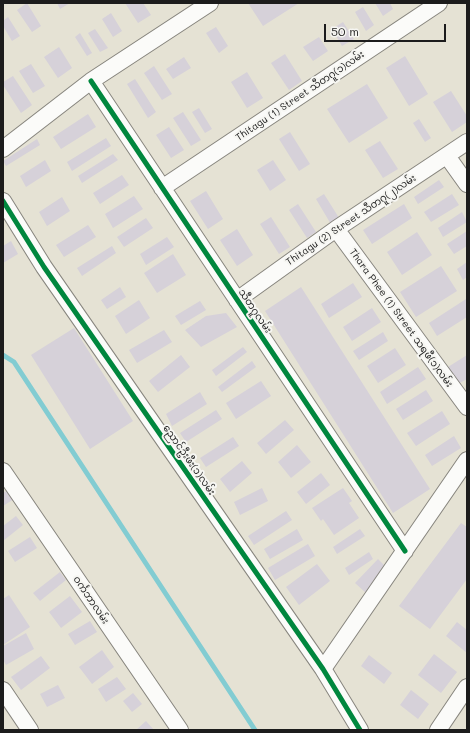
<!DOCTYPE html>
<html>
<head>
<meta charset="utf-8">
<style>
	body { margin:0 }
	#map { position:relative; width:470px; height:733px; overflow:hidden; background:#e5e2d4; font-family:Mali,sans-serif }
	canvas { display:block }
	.frame { position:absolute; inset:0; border:4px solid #1c1c1c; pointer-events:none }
	.scale { position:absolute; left:324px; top:24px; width:122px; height:18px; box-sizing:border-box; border:2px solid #1c1c1c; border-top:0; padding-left:5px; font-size:12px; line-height:14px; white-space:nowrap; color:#1c1c1c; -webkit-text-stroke:3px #f6f6f2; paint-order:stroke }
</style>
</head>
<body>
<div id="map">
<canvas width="470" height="733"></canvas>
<div class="frame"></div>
<div class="scale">50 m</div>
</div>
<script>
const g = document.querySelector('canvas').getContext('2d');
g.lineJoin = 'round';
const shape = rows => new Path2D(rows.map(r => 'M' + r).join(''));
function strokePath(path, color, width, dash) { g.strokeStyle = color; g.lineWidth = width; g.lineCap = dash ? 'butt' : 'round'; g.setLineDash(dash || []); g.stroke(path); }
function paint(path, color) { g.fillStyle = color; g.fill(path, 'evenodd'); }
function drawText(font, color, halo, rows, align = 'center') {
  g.font = font + ' Mali,"Noto Sans Myanmar",sans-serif'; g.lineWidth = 4; g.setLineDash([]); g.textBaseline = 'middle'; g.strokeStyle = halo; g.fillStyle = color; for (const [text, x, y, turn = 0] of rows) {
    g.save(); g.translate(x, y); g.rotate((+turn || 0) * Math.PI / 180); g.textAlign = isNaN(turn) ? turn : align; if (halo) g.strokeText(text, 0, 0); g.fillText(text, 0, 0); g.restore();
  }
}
const stream = shape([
	[3,355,14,362,255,730]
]);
const building = shape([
	[27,3,41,26,32,32,17,10],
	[57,3,70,3,60,9],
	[125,3,143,3,151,15,138,23],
	[248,3,299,3,263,26],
	[375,3,390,3,393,9,383,16],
	[363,7,374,25,366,31,355,12],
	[111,13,122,31,113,37,102,19],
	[8,17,20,36,12,41,3,26,3,21],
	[343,22,354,39,342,46,332,29],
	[216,27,228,46,219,53,206,33],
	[95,29,108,48,100,52,88,33],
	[80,33,92,53,87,56,75,37],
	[319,37,328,51,313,61,303,47],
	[59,47,72,68,58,78,44,57],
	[285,54,302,81,289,90,271,63],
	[405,56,428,94,409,106,386,68],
	[184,57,191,68,173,79,166,69],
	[31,64,45,86,33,93,19,71],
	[154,66,172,94,162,100,144,73],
	[247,72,263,98,247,108,231,82],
	[13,76,32,105,21,113,3,85,3,82],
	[135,79,156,112,148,118,127,84],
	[367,84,388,118,349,143,327,109],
	[451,91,467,116,467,122,452,132,433,102],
	[199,108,212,129,205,133,192,112],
	[183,112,201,140,191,146,173,118],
	[88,114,96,127,61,149,53,137],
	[419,119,431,138,425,142,413,123],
	[169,127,184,150,171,158,156,135],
	[290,132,310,164,299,171,279,139],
	[106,138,111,146,72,171,67,162],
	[37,139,40,145,6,166,3,161],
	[380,141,398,169,383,178,365,150],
	[113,154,118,160,82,183,78,176],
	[45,160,51,171,26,187,20,176],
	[273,160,286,180,270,191,257,170],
	[122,175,129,185,100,204,93,193],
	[439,180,444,187,418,204,414,197],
	[206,191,223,219,208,229,190,201],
	[324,194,341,221,332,226,316,199],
	[452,194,459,205,431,222,424,212],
	[134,196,143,209,113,228,105,214],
	[62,197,70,211,47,226,39,212],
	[298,204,316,232,307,238,289,210],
	[404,204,412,218,372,244,363,230],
	[462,212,467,222,443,237,438,228],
	[271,217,290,247,279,254,260,224],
	[146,218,153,228,124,247,117,237],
	[88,225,96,237,64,257,56,245],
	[237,229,253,255,237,266,220,240],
	[467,231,467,246,454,254,447,244],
	[417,232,432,255,402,275,387,252],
	[167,237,174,247,146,265,140,254],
	[11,241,18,254,3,263,3,246],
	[112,246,116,253,82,276,77,268],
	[173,254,186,275,157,293,144,273],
	[467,262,467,277,463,280,457,269],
	[441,266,457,291,416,317,400,292],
	[353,283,362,297,329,318,321,304],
	[120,287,126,297,107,309,101,300],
	[301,287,430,489,393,513,265,311],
	[466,299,467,317,437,336,429,323],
	[139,300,150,318,126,334,115,316],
	[200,301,206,310,181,325,175,316],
	[372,308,381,322,352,341,343,327],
	[226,313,237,327,201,347,185,330,206,316],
	[74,328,133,421,90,449,31,355],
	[164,330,172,342,137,363,129,350],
	[383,332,388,341,359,360,353,351],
	[243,347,247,352,216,376,212,370],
	[395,348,406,365,378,383,367,366],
	[181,355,190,367,158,392,149,381],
	[467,355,467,379,458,384,448,367],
	[252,361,256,367,222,392,218,387],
	[418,367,426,379,387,404,380,392],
	[261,381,271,396,236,419,226,403],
	[426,390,433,401,403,420,396,409],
	[200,392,207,404,172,426,166,414],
	[216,410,222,419,186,442,180,433],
	[442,411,450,424,416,446,407,433],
	[285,420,294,430,266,454,257,443],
	[454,436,461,448,432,466,425,455],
	[233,437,239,446,206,467,200,458],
	[297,445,311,462,291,478,278,462],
	[242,461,252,473,230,492,220,479],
	[321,473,330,485,306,504,297,492],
	[262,488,268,501,240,515,234,502],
	[343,488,352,501,349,503,359,518,334,535,323,519,321,521,312,508],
	[8,490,14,499,3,506,3,493],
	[286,511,292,520,254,545,248,536],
	[16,516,23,525,3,541,3,526],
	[461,523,467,527,467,579,430,629,399,606],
	[297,529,303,540,270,559,264,549],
	[360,529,365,536,337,554,333,547],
	[30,537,37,548,15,562,8,551],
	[308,544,315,556,275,580,268,568],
	[369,552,373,559,349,575,345,568],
	[378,559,389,570,366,593,355,583],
	[317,564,330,581,299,605,286,587],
	[60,572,66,580,40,601,33,593],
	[9,595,30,627,3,645,3,599],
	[70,596,82,612,61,628,49,612],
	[90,621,97,632,75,645,68,634],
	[457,622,467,630,467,653,446,636],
	[26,633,34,649,6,665,3,660,3,646],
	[102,650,114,667,92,684,79,667],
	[434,654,457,672,441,693,418,675],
	[369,655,392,673,384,684,361,666],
	[41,656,50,668,21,690,11,677],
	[117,677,126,689,106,702,98,689],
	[58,685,65,698,47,707,40,694],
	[411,690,429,704,418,719,400,705],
	[133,693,142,704,132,712,123,701],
	[146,721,154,730,136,730]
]);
const minor = shape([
	[91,81,405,551],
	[3,149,91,81,210,3],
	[447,156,467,184],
	[162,188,439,3],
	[3,201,44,267,323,669,360,730],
	[336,229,467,407],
	[237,300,336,229,467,142],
	[3,471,180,730],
	[323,669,467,460],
	[3,690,30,730],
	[438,730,467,687]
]);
const cycleway = shape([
	[91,81,405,551],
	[3,201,44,267,323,669,360,730]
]);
const streetNames = [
	["Thitagu (1) Street သီတဂူ(၁)လမ်း",300,96,-34],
	["Thitagu (2) Street သီတဂူ(၂)လမ်း",351,220,-34],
	["သီတဂူလမ်း",255,311,56],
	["Thara Phee (1) Street သရဖီ(၁)လမ်း",401,318,54],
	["ညောင်ဦးဖီး(၁)လမ်း",189,460,55],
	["ဝင်္ကဘာလမ်း",91,600,56]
];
strokePath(stream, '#82ccd2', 5);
paint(building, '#d6d1d9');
strokePath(minor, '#87857e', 18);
strokePath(minor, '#fbfbf9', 16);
strokePath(cycleway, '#00873e', 5);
drawText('10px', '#1c1c1c', '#f6f6f2', streetNames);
</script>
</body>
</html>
